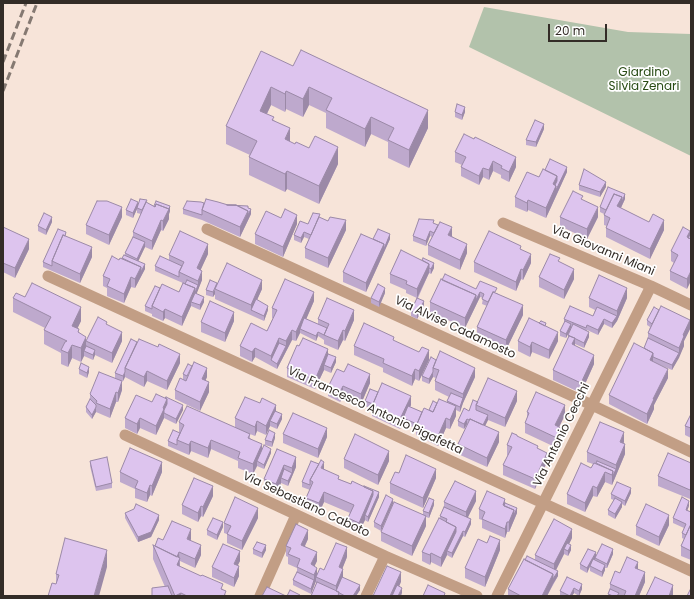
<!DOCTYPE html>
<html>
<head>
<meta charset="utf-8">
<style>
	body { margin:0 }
	#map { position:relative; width:694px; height:599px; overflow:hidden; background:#f7e4d9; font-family:Poppins,sans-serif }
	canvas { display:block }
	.frame { position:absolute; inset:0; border:4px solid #332c27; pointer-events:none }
	.scale { position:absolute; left:548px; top:24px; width:59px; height:18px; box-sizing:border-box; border:2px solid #332c27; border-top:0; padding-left:5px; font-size:12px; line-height:14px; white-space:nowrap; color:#332c27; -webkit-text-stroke:3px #fff; paint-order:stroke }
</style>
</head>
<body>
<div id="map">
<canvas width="694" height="599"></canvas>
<div class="frame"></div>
<div class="scale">20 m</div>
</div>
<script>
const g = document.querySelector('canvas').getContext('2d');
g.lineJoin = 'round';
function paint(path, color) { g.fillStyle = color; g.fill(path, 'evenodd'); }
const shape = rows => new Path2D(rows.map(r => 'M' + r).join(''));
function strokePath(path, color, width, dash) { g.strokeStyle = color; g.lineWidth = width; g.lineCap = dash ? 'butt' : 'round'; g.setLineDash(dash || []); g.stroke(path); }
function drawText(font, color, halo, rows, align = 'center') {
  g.font = font + ' Poppins,sans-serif'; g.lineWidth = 3.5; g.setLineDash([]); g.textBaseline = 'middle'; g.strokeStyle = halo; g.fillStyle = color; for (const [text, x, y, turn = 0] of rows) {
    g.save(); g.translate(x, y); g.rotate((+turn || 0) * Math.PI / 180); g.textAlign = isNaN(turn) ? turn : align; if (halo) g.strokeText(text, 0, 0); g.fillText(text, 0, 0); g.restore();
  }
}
const green = shape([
	[484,7,628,32,691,34,691,156,469,47]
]);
const minor = shape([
	[503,223,651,286,691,305],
	[207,229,592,405,691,452],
	[48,276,691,571],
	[125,435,385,556,477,596],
	[260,596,296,515],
	[366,596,385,556],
	[497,596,651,286]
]);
const rail = shape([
	[3,62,26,3],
	[3,91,37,3]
]);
const wall = shape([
	[293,66,428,128,409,168,388,158,388,142,371,134,365,147,326,128,326,113,309,105,303,117,286,109,285,112,271,105,267,114,274,120,290,142,338,164,319,204,287,189,285,192,249,175,249,157,250,155,226,144,226,126],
	[455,112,465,112,462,120,455,117],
	[544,129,536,147,526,145,526,140],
	[455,152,516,167,509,182,501,178,501,175,493,171,489,180,483,177,479,185,461,176,461,167,462,165,455,162],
	[545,170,567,172,546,218,528,210,527,212,515,207,515,197,539,177],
	[579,185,606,187,600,197,579,190],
	[625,199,621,208,664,230,650,259,606,237,606,228,607,226,604,225,604,214,600,212,600,207],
	[583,200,598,217,587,239,560,226,560,217],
	[147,203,154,206,170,211,169,214,169,219,163,231,161,230,152,250,145,247,138,261,145,269,135,288,131,287,124,303,107,296,107,288,103,286,103,276,119,260,122,258,125,255,125,253,133,237,133,232,141,214,137,213,137,209,133,218,126,215,126,210,138,205],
	[204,203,227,205,248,208,251,214,240,237,202,220,183,214,183,209],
	[122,217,109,245,86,234,86,225],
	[281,218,297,224,283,257,255,244,255,234],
	[320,218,346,230,328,268,305,258,305,248,309,239,304,237,301,243,294,240,294,235,308,224],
	[52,222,46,235,38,231,38,226],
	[434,224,452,236,467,253,460,270,428,255,428,245,432,237,430,236,426,246,413,241,413,236],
	[3,227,29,249,15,278,3,272],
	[690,231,687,289,670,280,670,271,674,263,671,261,671,251],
	[66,236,92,257,80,283,43,267,43,262],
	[373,239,390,239,366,292,343,282,343,272],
	[521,249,531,263,523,280,521,279,516,291,474,272,474,262],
	[401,250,434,268,431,274,429,273,418,298,424,306,417,319,411,316,411,311,417,298,406,293,406,290,390,283,390,274],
	[208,254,200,270,202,280,196,294,204,302,200,310,191,306,182,326,165,318,163,321,152,316,152,314,145,311,145,306,160,288,179,292,183,283,155,271,155,266,169,260,169,255],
	[560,262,574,279,564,299,539,287,539,277],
	[217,283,262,289,257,300,268,310,264,321,215,299,215,294,213,297,206,295,206,290],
	[476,289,497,293,523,315,506,350,477,336,477,327,487,306,482,304,483,298,480,297,465,328,430,312,430,302],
	[385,293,379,307,371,303,371,298],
	[25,297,81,321,77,328,86,346,86,341,107,325,122,341,112,363,95,355,93,360,84,356,81,362,72,358,68,367,61,364,61,353,44,344,44,330,45,328,13,312,13,298],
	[589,298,627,298,617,321,612,328,604,324,598,335,587,330,587,331,589,337,584,348,575,344,575,346,594,364,581,393,553,380,553,370,568,338,568,335,572,327,571,327,571,328,566,338,560,336,560,331,564,323,564,319,593,316,595,310,589,307],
	[314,301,306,319,318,324,318,319,354,320,345,341,343,340,338,350,324,344,324,340,318,336,316,341,300,333,296,341,292,340,277,369,255,357,252,362,240,356,240,346,267,331,273,318,272,318,272,308],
	[647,320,690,329,684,341,684,346,672,370,653,362,668,378,654,405,654,409,647,424,609,404,609,395,644,348,648,338,648,333,650,327,647,325],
	[234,321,225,342,201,332,201,322],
	[546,327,558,341,549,359,532,352,530,357,518,351,518,341],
	[131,339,180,363,167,390,147,381,144,387,125,377,123,381,122,381,122,390,118,402,116,402,110,418,96,412,92,419,86,412,86,407,90,399,90,394,115,378,115,373],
	[394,341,429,360,419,381,415,379,412,386,383,372,383,368,354,355,354,346],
	[299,346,328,354,336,362,331,373,324,370,315,389,287,377,287,368],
	[436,360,475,377,463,403,460,412,456,410,456,416,450,429,446,428,438,446,416,435,416,429,403,422,400,429,372,416,372,409,365,406,365,401,378,392,411,405,410,407,422,412,429,410,437,403,447,402,447,401,449,397,435,390,435,381,436,378,433,377,429,384,422,381,422,376],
	[79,369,89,372,87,378,79,374],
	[344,372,370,383,361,404,343,396,340,402,328,396,328,387],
	[183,374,207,377,205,381,209,392,200,411,175,399,175,390,183,379],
	[517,401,505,427,488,420,485,426,499,442,487,467,458,454,458,444,468,424,464,429,458,426,458,421,478,402],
	[152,402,183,410,176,424,164,418,156,435,140,428,137,434,125,428,125,418],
	[276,412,282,419,277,429,270,426,266,435,257,431,255,436,250,434,250,438,262,449,271,453,264,469,257,466,253,474,238,468,238,461,211,449,208,458,191,451,189,455,168,446,168,441,180,433,179,432,179,422,235,427,235,418],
	[527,412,565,415,559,427,561,438,557,448,525,433,525,423,527,418],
	[691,414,691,438,685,435,685,426],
	[283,434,327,437,318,458,283,443],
	[517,437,538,449,547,462,535,489,503,475,503,465,508,455,507,455,507,445],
	[275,438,272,447,265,445,265,440],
	[624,442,623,443,625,454,612,485,605,482,597,497,593,496,585,512,567,504,567,494,591,468,593,464,587,462,587,452],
	[277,449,296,467,288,486,281,483,276,494,264,489,264,479],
	[344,459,389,461,378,485,344,468],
	[90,461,112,483,112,488,96,491,90,466],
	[691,463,691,497,690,499,658,486,658,476],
	[324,469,339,479,379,497,368,522,365,520,359,532,348,527,348,518,350,513,324,502,319,513,306,507,306,498,310,490,302,487,302,482],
	[120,472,162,472,152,496,150,495,147,502,135,498,135,489,120,482],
	[399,473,436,478,423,508,390,493,390,483],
	[631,493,625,506,622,504,622,507,615,519,608,515,608,510,614,500,611,499,611,494],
	[386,495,381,531,374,527,374,522],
	[213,496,203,517,201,516,198,522,182,514,182,505],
	[476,501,468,517,471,524,465,537,463,536,452,558,447,555,441,567,431,562,430,565,422,561,422,552,440,519,440,516,444,507,444,502],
	[505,503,517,513,509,532,507,532,505,538,482,528,482,520,479,519,479,509],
	[434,505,429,518,426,517,426,526,412,556,381,541,381,532,423,515,423,511],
	[689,506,687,510,691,512,691,560,681,556,681,546,684,539,682,538,682,533,684,528,673,523,673,518],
	[125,513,159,520,151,537,138,542,125,518],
	[258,518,242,550,227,543,227,534,224,533,224,523],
	[669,525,659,546,636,535,636,526],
	[223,527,217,540,207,535,207,530],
	[572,538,569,544,571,550,568,556,564,554,556,570,558,576,547,596,508,596,508,589,525,560,535,560,535,555],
	[191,539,191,541,201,555,195,568,180,561,180,567,223,589,226,596,152,596,165,587,153,559,153,545,155,546,163,540],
	[308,539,305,546,317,561,314,566,317,574,347,557,342,569,343,578,360,590,356,596,311,596,316,584,316,581,311,594,293,585,293,580,297,572,297,568,288,564,288,557,286,556,286,546],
	[253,549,266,550,262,558,253,554],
	[500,550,485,587,465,578,465,568],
	[613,554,607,568,605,568,605,570,602,577,590,571,590,567,587,573,580,569,580,564,596,557],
	[240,561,237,565,239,576,234,587,212,577,212,567],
	[107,567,56,584,56,574],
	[638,569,645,582,639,596,606,596,608,595,610,589,610,584,620,573],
	[567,577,582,589,579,596,574,593,572,596,560,596,560,591]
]);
const shadedWall = shape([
	[271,87,271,105,260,128,260,111],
	[309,87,309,105,303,117,303,99],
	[286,91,286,109,285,112,285,94],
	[465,107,465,112,462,120,462,115],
	[428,110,428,128,409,168,409,150],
	[371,117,371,134,365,147,365,129],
	[544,124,544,129,536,147,536,142],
	[290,128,290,146,285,139],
	[338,147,338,164,319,204,319,186],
	[516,157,516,167,509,182,509,172],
	[493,161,493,171,489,180,489,170],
	[567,167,567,172,546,218,546,208,553,184,557,176,557,186],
	[483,168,483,177,479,185,479,176],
	[287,171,287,189,285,192,285,174],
	[606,182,606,187,600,197,600,192],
	[625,194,625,199,617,216,617,206,622,197],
	[528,200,528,210,527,212,527,203],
	[138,202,138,207,137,208,137,209,133,218,133,213],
	[170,206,170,211,169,214,169,219,163,231,163,221],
	[122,207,122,217,109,245,109,235],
	[598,207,598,217,587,239,587,229],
	[251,209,251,214,240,237,240,227,248,212],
	[297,215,297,224,283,257,283,247],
	[52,217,52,222,46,235,46,230],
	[161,220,161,230,152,250,152,241],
	[346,220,346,230,328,268,328,258],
	[664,220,664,230,650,259,650,249],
	[452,227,452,237,448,235],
	[430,231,430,236,426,246,426,241],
	[690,231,690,240,687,237],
	[304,232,304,237,301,243,301,238],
	[390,234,390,239,366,292,366,283,384,244],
	[29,239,29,249,15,278,15,268],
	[145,242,145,247,137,264,137,259],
	[208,244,208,254,197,278,197,268],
	[467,244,467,253,460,270,460,260],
	[92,247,92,257,80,283,80,274],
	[531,254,531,263,523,280,523,270],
	[434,263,434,268,431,274,431,269],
	[145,264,145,269,135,288,135,279,141,267],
	[429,264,429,273,417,298,417,289],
	[521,269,521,279,516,291,516,282],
	[574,269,574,279,564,299,564,290],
	[202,271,202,280,195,298,195,293,198,285,198,281],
	[691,271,691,281,687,289,687,279],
	[131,277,131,287,124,303,124,294],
	[262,280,262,289,252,311,251,310,251,315,251,305],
	[195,288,195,298,191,302,191,306,182,326,182,317],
	[385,288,385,293,379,307,379,302],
	[627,288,627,298,617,321,617,311],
	[215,290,215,294,213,297,213,292],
	[314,292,314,301,302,329,300,329,300,333,296,341,296,332],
	[480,292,480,297,465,328,465,318,476,295],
	[204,297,204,302,200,310,200,305],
	[424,301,424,306,417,319,417,314],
	[523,305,523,315,506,350,506,340],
	[268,306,268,310,264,321,264,316],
	[81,307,81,321,72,340,72,326],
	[165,309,165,318,163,321,163,312],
	[354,310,354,320,345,341,345,331],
	[234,312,234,321,225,342,225,333],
	[617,316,617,321,612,328,612,323],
	[604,319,604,324,598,335,598,330],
	[690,320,690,329,684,341,684,346,679,358,679,348,683,335],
	[571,324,571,328,566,338,566,334],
	[292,330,292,340,277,369,277,364,286,346,286,341],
	[343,330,343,340,338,350,338,341],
	[122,332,122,341,112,363,112,353],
	[318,332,318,336,316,341,316,336],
	[558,332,558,341,549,359,549,350],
	[589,332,589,337,584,348,584,343],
	[86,337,86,351,84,351,84,356,81,362,81,348],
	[279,338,279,347,271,360,271,356],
	[575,338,575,348,572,344],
	[532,342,532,352,530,357,530,347],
	[72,345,72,358,68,367,68,353],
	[255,348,255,357,252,362,252,352],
	[328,349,328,359,324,365,324,370,315,389,315,380],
	[95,350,95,355,93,360,93,355],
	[429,350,429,360,419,381,419,371],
	[653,353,653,362,650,360],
	[679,353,679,358,672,370,672,365],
	[180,354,180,363,167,390,167,381],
	[594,355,594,364,581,393,581,383],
	[336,357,336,362,331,373,331,368],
	[89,367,89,372,87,378,87,373],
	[207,368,207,377,202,388,202,379],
	[475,368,475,377,463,403,460,412,460,407,463,398,463,394],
	[415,369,415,379,412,386,412,376],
	[668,369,668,378,654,405,654,409,647,424,647,414,653,399],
	[147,371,147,381,144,387,144,377],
	[125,372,125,377,123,381,123,376],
	[433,372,433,377,429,384,429,379],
	[370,374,370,383,361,404,361,394],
	[122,381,122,390,118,402,118,393],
	[209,382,209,392,200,411,200,402],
	[343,386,343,396,340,402,340,392],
	[517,391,517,401,505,427,505,418],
	[116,392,116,402,110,418,110,409],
	[411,396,411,405,405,418,403,418,403,422,400,429,400,419],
	[167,399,167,409,164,413,164,418,156,435,156,426],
	[183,405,183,410,176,424,176,419],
	[276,405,276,414,270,421,270,426,266,435,266,426],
	[565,405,565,415,555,435,555,425],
	[456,406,456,416,450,429,450,420],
	[96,407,96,412,92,419,92,415],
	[282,414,282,419,277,429,277,424],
	[488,415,488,420,483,430,483,425],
	[140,418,140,428,137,434,137,424],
	[446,418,446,428,438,446,438,436],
	[467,419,467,424,464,429,464,424],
	[257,421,257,431,255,436,255,427],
	[327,428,327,437,318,458,318,449],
	[561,428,561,438,557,448,557,438],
	[499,432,499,442,487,467,487,458],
	[624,432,624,442,620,452,620,442],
	[275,433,275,438,272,447,272,442],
	[211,440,211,449,208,458,208,448],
	[191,441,191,451,189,455,189,445],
	[262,444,262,454,257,461,257,466,253,474,253,464],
	[625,444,625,454,612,485,612,475,613,471,616,470,616,465],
	[271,449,271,453,264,469,264,465],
	[389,451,389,461,378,485,378,475],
	[547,453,547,462,535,489,535,479],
	[296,457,296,467,288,486,288,481,292,473,292,468],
	[162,462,162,472,152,496,152,486],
	[324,462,324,471,321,468],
	[284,465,284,474,281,478,281,483,276,494,276,484],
	[436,469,436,478,423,508,423,498],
	[605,472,605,482,597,497,597,488],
	[150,485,150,495,147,502,147,493],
	[213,486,213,496,203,517,203,507],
	[593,486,593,496,585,512,585,503],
	[631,488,631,493,625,506,625,501],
	[691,488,691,497,690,499,690,490],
	[373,491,373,500,365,515,365,520,359,532,359,523],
	[476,491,476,501,466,521,466,512],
	[324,492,324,502,319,513,319,503],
	[379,492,379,497,368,522,368,517],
	[393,499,393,504,381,531,381,526],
	[505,499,505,508,503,505],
	[434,500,434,505,429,518,429,513],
	[689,501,689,506,686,514,686,510],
	[622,502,622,507,615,519,615,514],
	[201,506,201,516,198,522,198,513],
	[258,508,258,518,242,550,242,541],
	[517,508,517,513,509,532,509,522,514,510],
	[159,515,159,520,151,537,138,542,138,537],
	[669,515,669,525,659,546,659,537],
	[426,516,426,526,412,556,412,546],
	[471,519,471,524,465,537,465,532],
	[223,522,223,527,217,540,217,535],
	[507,522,507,532,505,538,505,529],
	[456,527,456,537,447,551,447,555,441,567,441,558],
	[191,529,191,539,187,548,187,539],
	[572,529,572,538,566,550,564,549,564,554,554,574,554,564],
	[308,530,308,539,301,554,301,545],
	[463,531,463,536,452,558,452,553],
	[500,540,500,550,485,587,485,577],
	[201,545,201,555,195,568,195,559],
	[266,545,266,550,262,558,262,553],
	[571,545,571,550,568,556,568,551],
	[347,547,347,557,339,577,339,567],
	[613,549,613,554,607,568,607,564],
	[107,550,107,567,99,596,94,596],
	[240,551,240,561,234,573,234,564],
	[179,552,180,572,177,579,175,560],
	[317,552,317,561,311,574,311,564],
	[596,552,596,557,591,566,590,566,587,573,587,568],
	[431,553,431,562,430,565,430,555],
	[638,562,638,572,635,568],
	[605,565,605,570,602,577,602,572],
	[239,566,239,576,234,587,234,578],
	[317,568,317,578,316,577,316,581,311,594,311,589,314,580,314,575],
	[343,569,343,579,336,591,336,586],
	[558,571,558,576,553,584,553,579],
	[401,572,401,582,395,596,390,596],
	[645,572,645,582,639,596,635,596],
	[553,574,553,584,547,596,542,596],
	[582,584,582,589,579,596,579,591],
	[360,585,360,590,356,596,353,596],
	[673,585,673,596,669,596],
	[402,588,402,593,401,596,398,596],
	[574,588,574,593,572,596,570,596],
	[181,593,181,596,175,596]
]);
const building = shape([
	[301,50,428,110,409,150,388,140,394,128,371,117,365,129,326,110,332,98,309,87,303,99,286,91,285,94,271,87,260,111,274,117,272,120,290,128,285,139,295,144,296,142,309,148,315,136,338,147,319,186,287,171,285,174,249,157,257,141,226,126,261,51,293,66,301,50],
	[457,104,465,107,462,115,455,112,457,104],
	[535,120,544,124,536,142,526,140,535,120],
	[464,134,474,139,475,137,516,157,509,172,501,168,502,166,493,161,489,170,483,168,479,176,461,167,466,157,455,152,464,134],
	[550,159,567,167,556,190,556,186,555,185,557,181,557,176,545,170,550,159],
	[543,169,557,176,553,184,556,186,546,208,528,200,527,203,515,197,527,172,539,177,543,169],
	[584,169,606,182,600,192,579,185,584,169],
	[608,187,625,194,622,202,622,197,614,194,606,210,600,207,608,187],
	[573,191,583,196,581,199,598,207,587,229,560,217,573,191],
	[614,194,622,197,617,206,649,222,653,214,664,220,650,249,606,228,610,218,604,215,614,194],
	[131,199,138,202,133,213,126,210,131,199],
	[140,199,147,200,142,210,137,208,140,199],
	[206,199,218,202,228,205,236,205,248,211,240,227,202,210,206,199],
	[97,201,107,201,122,207,109,235,86,225,97,201],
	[156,201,170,206,169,209,156,204,155,207,154,206,156,201],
	[187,201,201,202,204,203,202,210,202,215,183,209,187,201],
	[146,202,155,207,156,204,169,209,163,221,161,220,152,241,133,232,146,202],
	[227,205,248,206,248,208,251,209,248,215,248,211,236,205,227,205],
	[285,209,297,215,283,247,255,234,266,211,281,218,285,209],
	[44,213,52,217,46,230,38,226,44,213],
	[313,213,320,214,311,235,304,232,301,238,294,235,300,221,308,224,313,213],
	[319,217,328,221,330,217,346,220,328,258,305,248,319,217],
	[419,219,434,220,433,223,438,225,434,233,430,231,426,241,413,236,419,219],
	[440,222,452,227,448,235,467,244,460,260,428,245,440,222],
	[3,227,29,239,15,268,3,263,3,227],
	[683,227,690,231,687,237,691,239,691,271,687,279,670,271,678,255,671,251,683,227],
	[58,229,66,232,65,236,63,235,52,261,52,266,43,262,58,229],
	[378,229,390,234,384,249,384,244,373,239,378,229],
	[180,231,208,244,197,268,202,271,198,281,179,272,184,262,169,255,180,231],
	[489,231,521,246,520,249,531,254,523,270,521,269,516,282,474,262,489,231],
	[361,234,384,244,366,283,343,272,361,234],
	[63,235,92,247,80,274,52,261,63,235],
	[690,235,691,236,691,239,688,238,690,235],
	[133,237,145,242,137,259,125,253,133,237],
	[401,250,429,264,417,289,406,284,407,281,390,274,401,250],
	[550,254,560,258,558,261,574,269,564,290,539,277,550,254],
	[124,255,145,264,141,272,141,267,122,258,124,255],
	[112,256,119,260,120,258,141,267,135,279,131,277,124,294,107,286,110,279,103,276,112,256],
	[160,256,182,266,179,272,179,277,155,266,160,256],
	[423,258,434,263,431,269,429,268,429,264,422,260,423,258],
	[227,263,262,280,251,305,215,289,227,263],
	[445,274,476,289,480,281,497,288,495,292,493,292,488,302,482,299,484,294,480,292,476,300,476,295,442,280,445,274],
	[599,275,627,288,617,311,589,298,599,275],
	[285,279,314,292,296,332,292,330,286,341,279,338,271,356,255,348,252,352,240,346,251,323,267,331,277,310,272,308,285,279],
	[441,279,476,295,465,318,430,302,441,279],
	[187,280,198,285,195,293,195,288,185,284,187,280],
	[210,280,217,283,213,292,206,290,210,280],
	[32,283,81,307,72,326,79,329,78,332,86,337,81,348,72,345,68,353,61,350,65,342,67,341,44,330,51,317,13,298,16,293,25,297,32,283],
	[183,283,195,288,182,317,165,309,163,312,152,306,162,284,179,292,183,283],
	[378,284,385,288,379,302,371,298,378,284],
	[155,286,160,288,152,306,152,309,145,306,155,286],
	[493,292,523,305,506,340,477,327,493,292],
	[195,293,204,297,200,305,191,302,195,293],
	[327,298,354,310,345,331,343,330,338,341,324,335,329,324,318,319,327,298],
	[417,298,424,301,417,314,411,311,417,298],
	[256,299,268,306,264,316,251,310,256,299],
	[210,301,234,312,225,333,201,322,210,301],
	[570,306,593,316,597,307,617,316,612,323,604,319,598,330,587,325,586,328,564,319,570,306],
	[661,306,690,320,683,335,684,336,679,348,648,333,661,306],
	[654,307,659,310,652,324,647,320,654,307],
	[98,317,107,322,106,324,122,332,112,353,86,341,98,317],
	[304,318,327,328,324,335,318,332,316,336,300,329,304,318],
	[529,318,558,332,549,350,532,342,530,347,518,341,529,318],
	[541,321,546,323,545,326,539,323,541,321],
	[565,321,571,324,566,334,560,331,565,321],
	[364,323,394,337,393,340,419,352,422,347,429,350,419,371,415,369,412,376,383,363,384,359,354,346,364,323],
	[573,324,589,332,584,343,568,335,573,324],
	[569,336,575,338,572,344,594,355,581,383,553,370,569,336],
	[303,338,328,349,315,380,287,368,297,345,299,346,303,338],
	[648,338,679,353,672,365,653,357,653,353,644,348,648,338],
	[131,339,137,342,125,368,125,372,123,376,115,373,131,339],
	[139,339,158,347,159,344,180,354,167,381,147,371,144,377,125,368,139,339],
	[279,343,286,346,277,364,271,360,279,343],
	[634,343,653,353,650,360,668,369,653,399,654,399,647,414,609,395,634,343],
	[86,346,95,350,93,355,84,351,86,346],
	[440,351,475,368,463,394,435,381,439,370,433,368,440,351],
	[328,354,336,357,331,368,324,365,328,354],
	[431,357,436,360,433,368,433,372,429,379,422,376,431,357],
	[194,362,207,368,202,379,209,382,200,402,175,390,180,378,186,381,194,362],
	[81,363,89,367,87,373,79,369,81,363],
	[188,364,192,366,187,376,183,374,188,364],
	[348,364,370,374,361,394,343,386,340,392,328,387,337,369,344,372,348,364],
	[99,372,122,381,118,393,116,392,110,409,96,403,97,401,90,394,99,372],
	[488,378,517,391,505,418,476,405,488,378],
	[382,383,411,396,400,419,372,406,382,383],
	[370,389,378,392,373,404,365,401,370,389],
	[536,392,565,405,555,425,561,428,557,438,525,423,529,413,527,412,536,392],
	[451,393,463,398,460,407,447,401,451,393],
	[156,394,167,399,163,408,164,409,156,426,140,418,137,424,125,418,136,395,152,402,156,394],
	[166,397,183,405,176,419,164,413,164,410,167,404,167,399,165,398,166,397],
	[245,397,260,403,262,398,276,405,266,426,257,421,255,427,235,418,245,397],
	[90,399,96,405,96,407,92,415,86,407,90,399],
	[439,399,456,406,450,420,446,418,438,436,416,426,424,408,433,412,439,399],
	[473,400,478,402,476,405,476,410,488,415,483,425,470,419,469,420,467,419,464,424,458,421,464,408,469,411,473,400],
	[433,401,437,403,433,412,429,410,433,401],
	[187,406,250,434,248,438,262,444,253,464,238,458,240,452,211,440,208,448,191,441,189,445,177,440,184,425,179,422,187,406],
	[408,406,422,412,417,424,403,418,408,406],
	[275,411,282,414,277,424,270,421,275,411],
	[293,413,327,428,318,449,283,434,293,413],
	[691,414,691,428,685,426,691,414],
	[470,419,499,432,487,458,458,444,470,419],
	[600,422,624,432,620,442,625,444,616,465,587,452,600,422],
	[173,430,180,433,177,440,177,445,168,441,173,430],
	[269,430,275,433,272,442,265,440,269,430],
	[512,433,517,435,517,436,538,446,537,448,547,453,535,479,503,465,512,447,507,445,512,433],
	[355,434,389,451,378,475,344,459,355,434],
	[264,445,271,449,264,465,257,461,264,445],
	[130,448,162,462,152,486,150,485,147,493,135,488,138,481,120,472,130,448],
	[277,449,296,457,292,468,284,465,276,484,264,479,277,449],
	[668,453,691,463,691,488,690,490,658,476,668,453],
	[406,455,436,469,423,498,390,483,395,472,399,473,406,455],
	[107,457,112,483,96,487,90,461,107,457],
	[321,460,324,462,321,468,339,476,338,479,351,484,352,481,373,491,359,523,348,518,354,505,324,492,319,503,306,498,313,482,310,480,321,460],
	[311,461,319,464,310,480,310,485,302,482,311,461],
	[597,461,616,469,613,476,613,471,596,463,597,461],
	[581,463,591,468,594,463,613,471,612,475,605,472,597,488,593,486,585,503,567,494,581,463],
	[284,469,292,473,288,481,281,478,284,469],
	[194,478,213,486,203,507,201,506,198,513,182,505,194,478],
	[455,481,476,491,466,512,444,502,455,481],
	[617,482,631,488,625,501,611,494,617,482],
	[364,486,379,492,368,517,365,515,373,495,373,491,364,487,364,486],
	[487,491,505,499,503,505,514,510,509,522,507,522,505,529,482,519,485,512,479,509,487,491],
	[386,495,393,499,381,526,374,522,386,495],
	[235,497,258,508,242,541,227,534,231,526,224,523,235,497],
	[682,497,689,501,686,510,691,512,691,526,690,526,686,535,682,533,686,524,673,518,682,497],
	[429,498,434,500,429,513,423,511,429,498],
	[615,498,622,502,615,514,608,510,615,498],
	[394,502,426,516,412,546,381,532,394,502],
	[505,503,517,508,514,515,514,510,504,506,505,503],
	[136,504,159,515,151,532,138,537,125,513,134,509,136,504],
	[646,504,669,515,659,537,636,526,646,504],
	[444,507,471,519,465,532,463,531,452,553,447,551,456,532,456,527,446,522,447,519,440,516,444,507],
	[213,518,223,522,217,535,207,530,213,518],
	[439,518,456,527,441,558,431,553,430,555,422,552,439,518],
	[554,519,572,529,554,564,535,555,554,519],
	[172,521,191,529,187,539,201,545,195,559,179,552,177,557,155,546,158,538,163,540,172,521],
	[296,524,308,530,301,545,317,552,311,564,317,568,314,575,297,567,300,559,288,554,291,548,286,546,296,524],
	[690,526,691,526,691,551,681,546,690,526],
	[490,536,500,540,485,577,465,568,478,539,487,543,490,536],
	[65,538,107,550,94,596,48,596,52,583,56,584,59,575,56,574,65,538],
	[257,542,266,545,262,553,253,549,257,542],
	[336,543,347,547,339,567,343,569,336,586,316,577,320,568,324,570,336,543],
	[567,543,571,545,568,551,564,549,567,543],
	[223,544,240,551,234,564,239,566,234,578,212,567,223,544],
	[602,544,613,549,607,564,595,558,602,544],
	[153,545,180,558,177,565,201,576,202,575,223,584,221,589,226,591,224,596,187,596,181,593,175,596,153,545],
	[588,549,596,552,587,568,580,564,588,549],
	[527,556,558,571,553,579,553,574,525,560,527,556],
	[627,557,638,562,635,568,645,572,635,596,624,596,626,591,610,584,615,571,620,573,627,557],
	[524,559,553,574,542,596,521,596,508,589,524,559],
	[593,559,605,565,602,572,590,566,593,559],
	[387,566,401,572,390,596,373,596,387,566],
	[297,572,314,580,311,589,293,580,297,572],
	[342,577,360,585,353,596,345,596,336,591,342,577],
	[567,577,582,584,579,591,574,588,570,596,560,591,567,577],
	[655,577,673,585,669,596,646,596,655,577],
	[317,582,339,592,338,596,311,596,317,582],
	[397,585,402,588,398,596,392,596,397,585],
	[428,585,445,593,444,596,423,596,428,585],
	[168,586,172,596,152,596,152,588,168,586],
	[267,587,286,596,262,596,267,587],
	[691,588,691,596,687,596,691,588],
	[610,589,619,593,617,596,613,596,608,594,610,589],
	[290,590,300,595,300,596,287,596,290,590]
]);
const parkNames = [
	["Giardino",644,73],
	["Silvia Zenari",644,87]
];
const streetNames = [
	["Via Giovanni Miani",603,251,23],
	["Via Alvise Cadamosto",455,328,25],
	["Via Francesco Antonio Pigafetta",375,411,25],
	["Via Antonio Cecchi",562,435,-64],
	["Via Sebastiano Caboto",306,505,25]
];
paint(green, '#b2c2ab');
strokePath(minor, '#c29e85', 11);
strokePath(rail, '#857972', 3, [8, 4]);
paint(wall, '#bea9cd');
paint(shadedWall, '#9b89a7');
paint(building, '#ddc4ee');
strokePath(building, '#9b89a7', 1);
drawText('12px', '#284b14', '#fff', parkNames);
drawText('12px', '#332c27', '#fff', streetNames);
</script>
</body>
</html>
